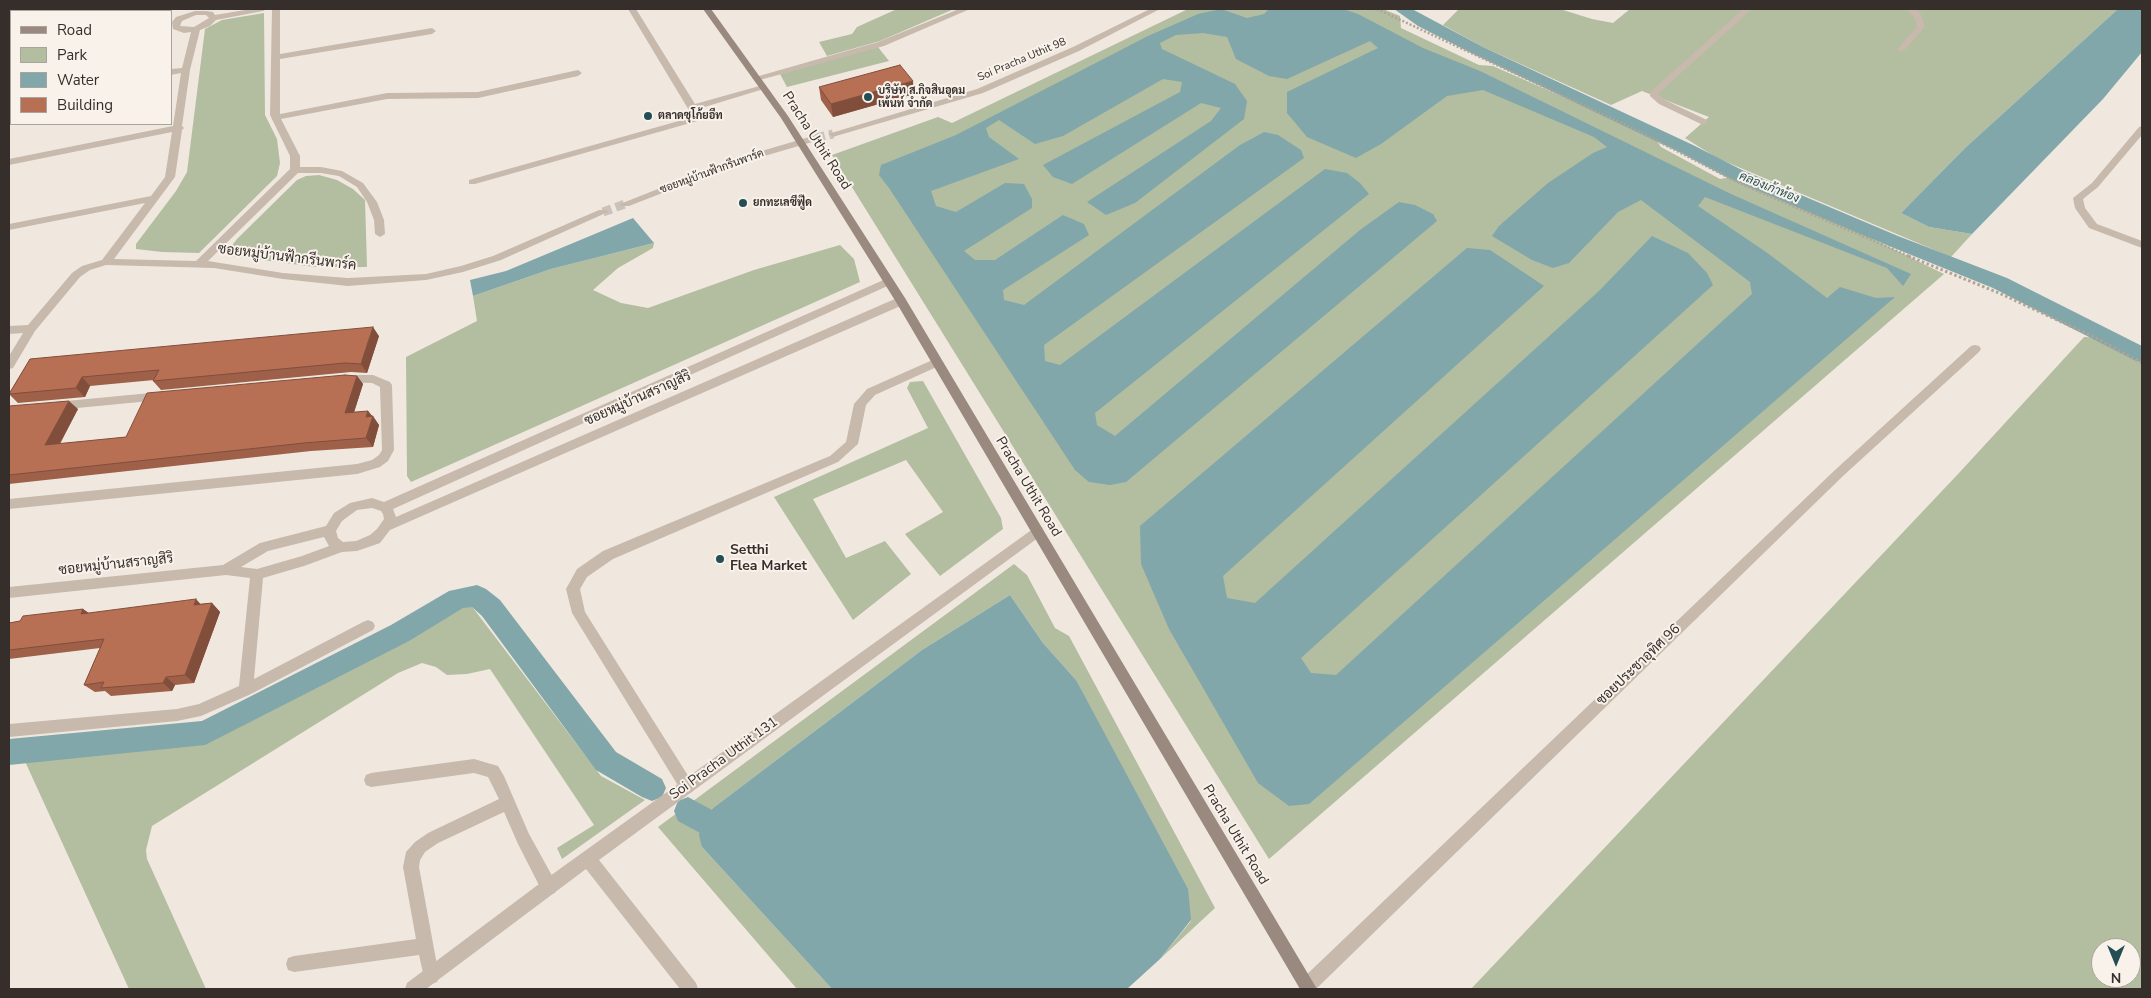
<!DOCTYPE html>
<html>
<head>
<meta charset="utf-8">
<style>
	body { margin:0 }
	#map { position:relative; width:2151px; height:998px; overflow:hidden; background:#f0e8df; font-family:"Nunito Sans",sans-serif }
	canvas { display:block }
	.frame { position:absolute; inset:0; border:10px solid #362e2a; pointer-events:none }
	.legend { position:absolute; left:10px; top:10px; width:162px; height:115px; box-sizing:border-box; background:#f8f2eb; border:1px solid #aaa49e; margin:0; padding:6px 9px; list-style:none; font-size:15px; color:#362e2a }
	.legend li { display:flex; align-items:center; gap:10px; height:25px }
	.legend b { width:25px; border:1px solid #aaa49e }
	.north { position:absolute; left:2091px; top:938px; width:50px; height:50px; box-sizing:border-box; background:#f8f2eb; border:1px solid #aaa49e; border-radius:50%; rotate:180deg; font-size:14px; font-weight:700; line-height:20px; text-align:center; color:#362e2a }
	.north::after { content:''; display:block; margin:auto; width:18px; height:22px; background:#244e53; clip-path:polygon(50% 0,100% 100%,50% 72%,0 100%) }
</style>
</head>
<body>
<div id="map">
<canvas width="2151" height="998"></canvas>
<div class="frame"></div>
<ul class="legend">
<li><b style="height:6px;background:#9a897e"></b>Road</li>
<li><b style="height:14px;background:#b3bda0"></b>Park</li>
<li><b style="height:14px;background:#81a7aa"></b>Water</li>
<li><b style="height:14px;background:#b87055"></b>Building</li>
</ul>
<div class="north">N</div>
</div>
<script>
const g = document.querySelector('canvas').getContext('2d');
g.lineJoin = 'round';
function paint(path, color) { g.fillStyle = color; g.fill(path, 'evenodd'); }
const shape = rows => new Path2D(rows.map(r => 'M' + r).join(''));
function strokePath(path, color, width, dash) { g.strokeStyle = color; g.lineWidth = width; g.lineCap = dash ? 'butt' : 'round'; g.setLineDash(dash || []); g.stroke(path); }
function drawText(font, color, halo, rows, align = 'center') {
  g.font = font + ' "Nunito Sans",Sarabun,sans-serif'; g.lineWidth = 4; g.setLineDash([]); g.textBaseline = 'middle'; g.strokeStyle = halo; g.fillStyle = color; for (const [text, x, y, turn = 0] of rows) {
    g.save(); g.translate(x, y); g.rotate((+turn || 0) * Math.PI / 180); g.textAlign = isNaN(turn) ? turn : align; if (halo) g.strokeText(text, 0, 0); g.fillText(text, 0, 0); g.restore();
  }
}
const green = shape([
	[897,9,954,9,880,41,827,56,819,42,852,34,857,27],
	[1188,9,1383,9,1400,16,1401,28,1479,65,1493,66,1654,137,1661,147,1720,179,1732,177,1842,224,1944,274,1269,859,832,155,938,117,952,123],
	[1459,9,1560,9,1592,19,1613,23,1630,9,2118,9,1965,148,1901,213,1929,227,1972,234,1951,257,1717,158,1685,138,1709,117,1642,91,1611,105,1483,47,1443,25],
	[264,13,265,115,277,139,280,163,277,176,199,253,162,252,136,249,136,244,176,191,187,172,205,29,222,20],
	[878,47,889,61,787,87,780,74],
	[319,175,337,180,353,189,365,200,367,267,315,267,232,256,227,252,237,239,297,180,306,176],
	[654,243,653,248,618,268,593,290,621,303,648,308,754,270,840,245,854,259,860,282,411,482,407,476,406,357,477,321,473,296,551,269],
	[2084,337,2101,338,2142,359,2142,989,1471,989,1959,473],
	[2101,948,2131,948,2131,978,2101,978],
	[923,381,1001,518,1003,529,940,576,905,534,943,512,906,460,813,499,846,558,885,541,911,574,853,620,774,497,928,428,907,388,910,382],
	[1014,564,1027,575,1055,628,1069,636,1215,908,1160,959,1191,921,1076,680,1043,643,1010,595,922,650,713,808,702,820,702,847,832,989,797,989,658,827],
	[470,604,601,776,645,800,562,859,557,848,594,825,490,669,467,674,447,675,436,667,422,663,398,673,152,826,146,850,147,859,206,989,129,989,23,757,58,756,198,742,279,704]
]);
const water = shape([
	[1221,9,1247,18,1264,14,1269,9,1343,9,1358,14,1423,48,1480,71,1731,194,1911,274,1903,286,1887,268,1705,197,1698,206,1766,252,1827,298,1840,287,1876,298,1895,297,1309,804,1289,806,1258,783,1169,629,1141,564,1140,526,1467,248,1490,250,1544,286,1223,576,1227,598,1255,603,1599,291,1652,236,1688,253,1707,273,1713,285,1301,658,1311,673,1336,675,1752,294,1750,282,1641,200,1618,212,1569,263,1553,268,1532,260,1492,236,1499,226,1548,183,1593,153,1607,147,1594,137,1483,90,1447,96,1381,144,1356,158,1307,137,1287,113,1287,92,1378,48,1370,41,1287,79,1269,76,1236,59,1227,37,1203,33,1176,35,1160,43,1162,49,1235,84,1247,101,1244,119,1135,203,1106,215,1087,202,1211,121,1221,108,1201,103,1072,184,1053,177,1043,165,1180,92,1182,82,1163,79,1063,136,1035,144,999,120,986,128,989,137,1019,159,931,191,936,206,956,212,1005,183,1024,184,1032,199,1032,208,964,251,975,260,995,260,1063,215,1084,224,1089,235,1003,290,1004,300,1024,305,1240,145,1264,132,1278,135,1301,150,1304,158,1044,345,1045,361,1060,365,1325,169,1347,173,1360,183,1369,194,1095,413,1097,425,1115,436,1360,230,1399,202,1415,205,1433,214,1437,221,1126,482,1110,485,1089,482,1075,470,889,188,879,175,881,165,956,135,1148,36,1198,14],
	[2118,9,2142,9,2142,52,2103,99,1972,234,1929,227,1901,213,1965,148],
	[633,218,654,243,551,269,473,296,470,280,506,271],
	[1010,595,1043,643,1076,680,1188,889,1191,920,1160,959,1127,989,832,989,702,847,699,835,702,820,713,808,922,650]
]);
const canal = shape([
	[1394,9,1412,9,1483,47,1693,145,1742,170,1898,236,2007,278,2142,346,2142,362,2134,360,1993,288,1884,244,1728,178,1681,153,1471,53,1418,26,1394,9],
	[477,585,486,589,500,600,616,752,662,779,666,788,662,797,652,801,642,797,596,770,482,616,472,607,463,608,409,641,205,745,9,765,9,739,202,721,391,625,449,591,477,585],
	[688,797,712,810,717,820,712,830,702,834,678,821,674,811,678,801,688,797]
]);
const minorTunnel = shape([
	[816,138,833,134],
	[603,212,625,204]
]);
const pathFar1 = shape([
	[1377,9,1638,131,1739,183,1911,257]
]);
const path = shape([
	[1908,256,1999,293,2096,338,2142,363]
]);
const service = shape([
	[628,9,636,9,695,104,763,85,767,88,698,109,703,118,701,120,475,184,469,184,469,180,693,117,628,9],
	[1906,9,1915,9,1921,14,1925,27,1904,51,1901,52,1897,49,1917,27,1914,17,1906,9],
	[937,358,943,362,941,365,875,395,866,405,858,444,838,462,613,559,587,577,580,589,585,612,692,782,694,787,692,792,687,794,682,792,572,613,566,589,577,569,603,551,830,456,846,442,854,404,867,389,937,358],
	[474,759,498,766,504,776,529,834,555,881,557,887,555,893,549,895,543,893,518,844,504,812,438,843,425,852,420,860,419,867,439,976,437,982,431,984,425,982,419,955,294,972,288,970,286,964,288,958,294,956,416,939,403,867,406,852,415,842,428,833,499,799,488,777,474,773,371,787,366,785,364,780,366,775,371,773,474,759]
]);
const minor = shape([
	[251,9,267,9,263,11,216,20,210,26,200,30,190,70,182,126,184,128,182,130,175,177,114,259,196,261,290,169,290,156,270,115,272,9,280,9,280,54,432,28,436,31,432,34,280,59,280,114,387,93,478,92,578,70,582,73,578,76,478,98,387,99,281,119,300,156,300,167,321,167,342,171,363,183,377,202,384,220,385,234,380,237,375,234,374,220,367,202,357,187,339,176,321,173,298,173,208,261,283,273,348,278,426,274,461,266,493,256,599,210,607,210,608,212,501,260,463,272,426,280,348,286,283,279,214,268,106,265,90,270,80,277,35,331,13,368,9,369,9,356,23,333,9,334,9,326,28,325,72,273,82,266,102,260,145,203,9,230,9,224,151,196,165,177,172,132,9,165,9,159,173,126,181,73,171,75,171,69,182,68,191,32,184,33,173,29,172,22,176,17,195,11,206,11,213,12,215,15,251,9],
	[196,15,206,15,209,18,194,27,180,26,182,21,196,15],
	[959,9,970,9,884,46,756,81,752,78,878,42,959,9],
	[1150,9,1160,9,1079,51,983,93,836,136,833,137,828,134,977,89,1073,47,1150,9],
	[1743,9,1752,9,1658,94,1665,100,1707,120,1707,124,1701,124,1659,104,1650,96,1650,92,1743,9],
	[11,50,11,56,9,57,9,51,11,50],
	[9,101,11,101,11,107,9,107,9,101],
	[2142,126,2142,135,2098,187,2083,199,2085,208,2097,224,2142,241,2142,248,2089,228,2075,208,2073,198,2092,183,2139,127,2142,126],
	[816,135,819,136,819,140,737,164,629,206,621,206,620,204,731,160,816,135],
	[888,278,893,282,892,284,393,509,396,517,897,298,905,298,906,301,905,304,390,530,380,543,357,551,342,552,304,566,263,578,254,679,363,622,368,620,373,622,375,626,373,630,251,694,201,716,177,721,9,737,9,724,177,709,199,704,239,686,250,578,226,575,9,598,9,587,223,565,260,543,326,526,334,513,350,503,372,498,384,502,888,278],
	[372,508,381,511,383,514,384,519,377,529,370,535,356,541,343,542,338,538,336,531,342,521,357,510,372,508],
	[324,537,329,546,302,556,257,569,241,567,268,551,324,537],
	[1975,345,1979,346,1981,349,1979,352,1843,476,1316,989,1300,989,1299,986,1301,980,1835,470,1971,346,1975,345],
	[342,375,373,375,390,382,392,385,394,450,388,461,380,467,357,474,9,509,9,499,357,464,372,460,379,455,382,450,380,387,372,383,338,382,336,379,338,376,342,375],
	[161,392,167,396,161,400,56,410,50,406,56,402,161,392],
	[1037,526,1042,527,1043,531,1042,535,599,860,696,983,698,989,680,989,586,869,426,989,405,989,407,983,543,881,1037,526]
]);
const secondary = shape([
	[703,9,711,9,788,116,905,298,1317,989,1300,989,896,302,781,118,703,9]
]);
const wall = shape([
	[819,87,914,94,833,117,821,100],
	[379,336,367,373,351,372,161,390,153,381,154,380,90,386,85,397,18,403,9,394,30,359],
	[357,376,363,384,354,412,368,411,379,425,373,447,311,451,9,484,9,406,78,409,60,444,126,437],
	[212,603,220,612,194,683,175,685,172,691,111,696,105,691,95,692,84,685,100,648,9,659,9,623,20,621,83,609,89,613]
]);
const shadedWall = shape([
	[913,81,914,94,833,117,831,104],
	[373,327,379,336,367,373,361,364],
	[357,376,363,384,351,422,345,413],
	[82,377,90,386,85,397,76,388],
	[69,401,78,409,54,454,45,445],
	[368,411,373,417,373,416,379,425,373,447,366,438,366,417],
	[196,599,204,608,194,605],
	[212,603,220,612,194,683,185,675],
	[83,609,93,617,81,614],
	[166,677,175,685,172,691,163,683]
]);
const building = shape([
	[900,65,913,81,831,104,819,87,900,65],
	[373,327,361,364,345,363,153,381,159,370,82,377,76,388,9,394,30,359,373,327],
	[345,375,357,376,345,413,368,411,366,417,373,416,366,438,304,443,9,475,9,406,69,401,45,445,126,437,147,393,345,375],
	[196,599,194,605,212,603,185,675,166,677,163,683,101,688,104,682,84,685,104,639,9,650,9,623,20,621,23,616,83,609,81,614,196,599]
]);
const markers = [
	[868,97,5,"#244e53"],
	[648,116,5,"#244e53"],
	[743,203,5,"#244e53"],
	[720,559,5,"#244e53"]
];
const farStreetnames = [
	["Soi Pracha Uthit 98",1022,60,-23],
	["ซอยหมู่บ้านฟ้ากรีนพาร์ค",712,172,-20]
];
const farPoinames = [
	["บริษัท ส.กิจสินอุดม",878,91],
	["เพ้นท์ จำกัด",878,104],
	["ตลาดซุโก้ยอีท",658,116],
	["ยกทะเลซีฟู๊ด",753,203]
];
const farWaternames = [
	["คลองเก้าห้อง",1769,188,22]
];
const streetNames = [
	["Pracha Uthit Road",816,141,57],
	["ซอยหมู่บ้านฟ้ากรีนพาร์ค",287,258,7],
	["ซอยหมู่บ้านสราญสิริ",638,399,-24],
	["Pracha Uthit Road",1028,487,59],
	["ซอยหมู่บ้านสราญสิริ",116,565,-6],
	["ซอยประชาอุทิศ 96",1639,665,-44],
	["Soi Pracha Uthit 131",724,759,-36],
	["Pracha Uthit Road",1235,835,59]
];
const poiNames = [
	["Setthi",730,551],
	["Flea Market",730,567]
];
paint(green, '#b3bda0');
paint(water, '#81a7aa');
paint(canal, '#81a7aa');
strokePath(minorTunnel, '#cbc3bb', 9, [9, 4.5]);
strokePath(pathFar1, '#b2a396', 2.5, [2, 2]);
strokePath(path, '#b2a396', 3, [2.5, 2.5]);
paint(service, '#c7b9ac');
paint(minor, '#c7b9ac');
paint(secondary, '#9a897e');
paint(wall, '#9e6049');
paint(shadedWall, '#814e3c');
paint(building, '#b87055');
strokePath(building, '#814e3c', 1);
for (const [x, y, r, color] of markers) { const dot = new Path2D(); dot.arc(x, y, r, 0, 2 * Math.PI); g.fillStyle = color; g.fill(dot); strokePath(dot, '#f8f2eb', 2); }
drawText('11px', '#362e2a', '#f8f2eb', farStreetnames);
drawText('bold 11px', '#362e2a', '#f8f2eb', farPoinames, 'left');
drawText('italic 12px', '#244e53', '#f8f2eb', farWaternames);
drawText('14px', '#362e2a', '#f8f2eb', streetNames);
drawText('bold 14px', '#362e2a', '#f8f2eb', poiNames, 'left');
</script>
</body>
</html>
